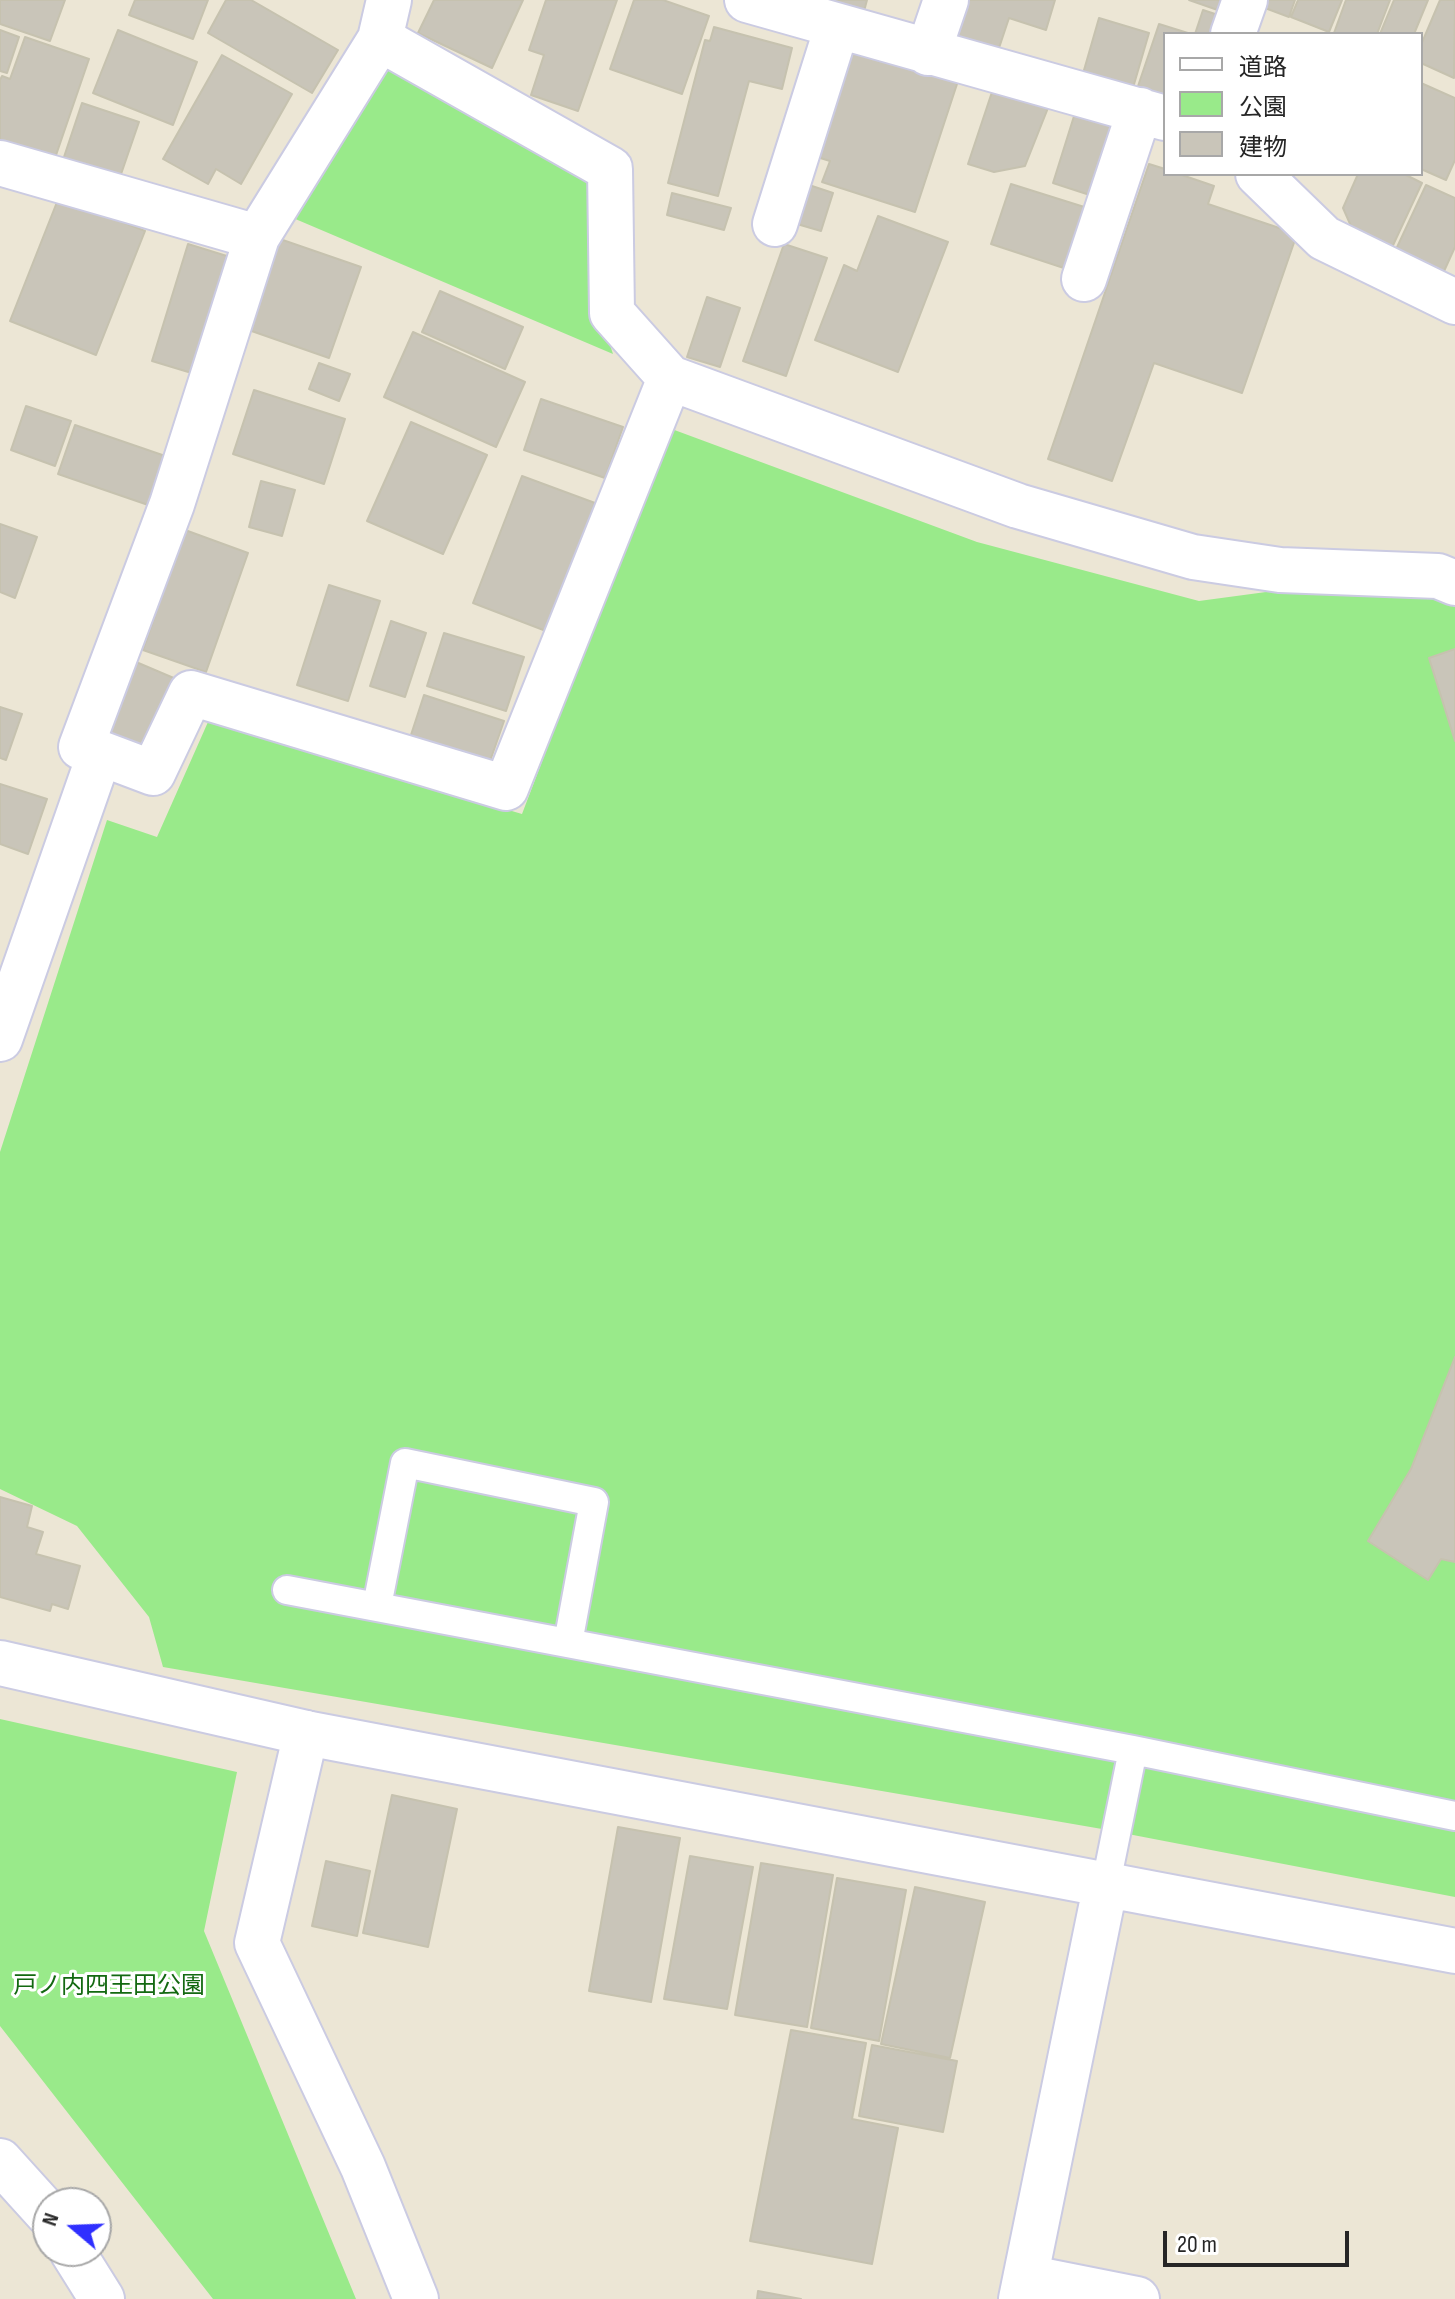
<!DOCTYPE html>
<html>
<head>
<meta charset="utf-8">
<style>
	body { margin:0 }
	#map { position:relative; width:1455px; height:2299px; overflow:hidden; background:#ece6d5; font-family:"Sofia Sans Condensed","Noto Sans JP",sans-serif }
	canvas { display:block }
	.legend { position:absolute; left:1163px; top:32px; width:260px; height:144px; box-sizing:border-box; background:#fff; border:2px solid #a8a8a8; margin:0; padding:10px 14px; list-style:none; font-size:24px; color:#262626 }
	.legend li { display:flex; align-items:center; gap:16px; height:40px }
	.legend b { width:40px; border:2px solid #a8a8a8 }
	.north { position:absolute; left:32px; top:2187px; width:80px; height:80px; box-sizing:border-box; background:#fff; border:2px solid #a8a8a8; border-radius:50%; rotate:289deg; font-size:22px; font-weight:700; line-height:32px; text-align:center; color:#262626 }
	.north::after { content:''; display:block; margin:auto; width:28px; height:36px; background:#2f2fff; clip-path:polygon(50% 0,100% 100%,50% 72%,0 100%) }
	.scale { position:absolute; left:1163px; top:2231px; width:186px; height:36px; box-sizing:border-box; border:4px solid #262626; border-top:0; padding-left:10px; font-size:24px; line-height:28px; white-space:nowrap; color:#262626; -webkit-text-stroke:6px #fff; paint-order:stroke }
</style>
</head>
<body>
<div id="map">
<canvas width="1455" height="2299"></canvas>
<ul class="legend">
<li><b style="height:10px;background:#fff"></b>道路</li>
<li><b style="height:22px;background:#99ea8a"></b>公園</li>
<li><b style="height:22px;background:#c9c5b9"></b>建物</li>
</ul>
<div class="north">N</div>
<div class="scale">20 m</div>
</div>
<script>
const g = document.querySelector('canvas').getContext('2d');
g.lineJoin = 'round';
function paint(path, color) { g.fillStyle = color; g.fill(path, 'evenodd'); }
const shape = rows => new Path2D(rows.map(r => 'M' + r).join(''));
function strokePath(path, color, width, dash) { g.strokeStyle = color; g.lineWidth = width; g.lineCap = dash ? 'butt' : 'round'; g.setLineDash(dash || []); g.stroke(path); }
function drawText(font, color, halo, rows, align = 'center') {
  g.font = font + ' "Sofia Sans Condensed","Noto Sans JP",sans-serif'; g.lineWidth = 6; g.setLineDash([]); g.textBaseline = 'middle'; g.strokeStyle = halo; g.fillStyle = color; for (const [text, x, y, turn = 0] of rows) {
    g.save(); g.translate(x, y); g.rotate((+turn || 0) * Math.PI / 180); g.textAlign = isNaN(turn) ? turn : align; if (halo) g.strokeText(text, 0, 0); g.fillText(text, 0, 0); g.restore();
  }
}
const green = shape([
	[380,62,596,182,591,287,613,354,293,218],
	[669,428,977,542,1199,601,1281,590,1435,598,1455,607,1455,1897,1102,1829,163,1667,149,1617,77,1526,0,1489,0,1152,107,820,157,837,208,722,522,814],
	[0,1719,237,1772,204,1931,356,2299,213,2299,0,2026]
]);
const building = shape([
	[0,0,65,0,50,41,0,24,0,0],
	[135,0,208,0,193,39,129,15,135,0],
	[226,0,251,0,338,50,312,93,208,33,226,0],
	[434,0,523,0,492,68,418,33,434,0],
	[546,0,617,0,578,111,531,95,544,55,529,50,546,0],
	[634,0,663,0,709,16,682,94,610,69,634,0],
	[823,0,867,0,863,15,823,0],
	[955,0,1055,0,1046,30,1009,18,997,54,942,36,955,0],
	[1189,0,1237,0,1232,15,1189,0],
	[1259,0,1295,0,1289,17,1257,5,1259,0],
	[1298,0,1342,0,1329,32,1291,17,1298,0],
	[1346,0,1390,0,1377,34,1334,33,1346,0],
	[1394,0,1428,0,1414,34,1380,34,1394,0],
	[1440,0,1455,0,1454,78,1421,63,1421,45,1440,0],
	[1203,10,1227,18,1221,34,1195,34,1203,10],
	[1099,18,1149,33,1130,98,1080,84,1099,18],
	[1159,24,1191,34,1165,34,1165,109,1134,98,1159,24],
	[714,27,792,48,782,89,749,81,718,196,668,183,705,40,710,41,714,27],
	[0,30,19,37,7,73,0,71,0,30],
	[118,30,197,62,173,125,93,93,118,30],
	[25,37,89,59,54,161,0,142,0,80,2,76,10,79,25,37],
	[853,47,958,81,915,212,822,182,830,161,817,157,853,47],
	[222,55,292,94,241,184,216,169,208,184,163,159,222,55],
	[1421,83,1455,98,1455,160,1446,180,1421,169,1421,83],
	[992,92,1048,108,1025,166,994,172,968,164,992,92],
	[82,103,139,122,119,180,63,160,82,103],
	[1075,113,1121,128,1099,198,1053,183,1075,113],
	[1149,164,1165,169,1165,174,1179,174,1214,186,1208,204,1297,234,1242,393,1154,363,1112,481,1048,459,1149,164],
	[1358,174,1404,174,1422,183,1388,256,1358,242,1343,208,1358,174],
	[1011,184,1097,211,1076,272,991,244,1011,184],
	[809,185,833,193,821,231,797,224,809,185],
	[1426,185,1455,198,1455,247,1440,280,1392,258,1426,185],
	[672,193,731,208,724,230,667,215,672,193],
	[59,197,145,231,96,355,10,321,59,197],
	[878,216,948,242,898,372,815,340,844,265,857,271,878,216],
	[274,237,361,267,329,358,243,328,274,237],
	[188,244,230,257,195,374,152,361,188,244],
	[784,244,827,258,786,376,743,361,784,244],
	[440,291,523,327,505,369,422,332,440,291],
	[707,297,740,308,720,367,687,357,707,297],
	[413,332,525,382,496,447,384,397,413,332],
	[319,363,350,374,339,401,309,389,319,363],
	[254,390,345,419,324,484,233,454,254,390],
	[541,399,623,427,605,478,524,450,541,399],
	[26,406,71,421,55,466,11,450,26,406],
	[411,422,487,455,443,554,367,521,411,422],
	[75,425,171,458,154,507,58,474,75,425],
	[522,476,595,503,546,631,473,603,522,476],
	[261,481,295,490,282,536,249,527,261,481],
	[0,524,37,537,15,598,0,592,0,524],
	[185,530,248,553,206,672,143,650,185,530],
	[329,585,380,601,348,701,297,685,329,585],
	[391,621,426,633,405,697,370,686,391,621],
	[444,633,524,657,506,711,427,686,444,633],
	[1455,649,1455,741,1429,658,1455,649],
	[129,659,176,679,145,759,97,740,129,659],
	[424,695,504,721,489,764,410,738,424,695],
	[0,707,22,714,6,760,0,758,0,707],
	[0,784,47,799,28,854,0,844,0,784],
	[1455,1357,1455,1562,1441,1559,1428,1580,1368,1541,1411,1469,1455,1357],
	[0,1497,32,1506,27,1527,43,1532,36,1554,80,1566,68,1609,52,1604,50,1611,0,1597,0,1497],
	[392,1795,457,1809,428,1947,363,1933,392,1795],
	[618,1827,680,1838,651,2002,589,1991,618,1827],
	[690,1856,753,1867,727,2009,664,1999,690,1856],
	[326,1861,370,1871,357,1936,312,1926,326,1861],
	[761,1863,833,1875,807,2027,735,2015,761,1863],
	[837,1878,906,1890,879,2041,811,2028,837,1878],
	[915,1887,985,1902,950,2058,881,2044,915,1887],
	[791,2030,866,2043,852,2119,898,2128,872,2264,750,2241,791,2030],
	[872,2045,957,2061,943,2132,859,2116,872,2045],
	[758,2291,801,2299,757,2299,758,2291]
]);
const service = shape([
	[287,1590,1133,1750,1455,1816],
	[377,1606,405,1463,594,1502,568,1643],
	[1106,1883,1133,1750]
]);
const minor = shape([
	[747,0,1165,118],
	[1233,34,1245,0],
	[380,39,610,169,612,313,670,378],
	[928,53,946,0],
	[0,163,257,237,380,39,389,0],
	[1258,174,1324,238,1455,302],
	[775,224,837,27],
	[1084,279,1140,110],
	[100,753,153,773,191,693,506,788,670,378,1018,506,1193,557,1280,570,1438,576,1455,583],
	[0,1039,100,753,81,747,172,504,257,237],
	[306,1733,257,1943,363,2167,416,2299],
	[0,2161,48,2214],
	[72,2251,102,2299],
	[1026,2277,1137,2299]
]);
const tertiary = shape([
	[0,1663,306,1733,1455,1951],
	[1021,2299,1106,1883]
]);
const parkNames = [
	["戸ノ内四王田公園",109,1987]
];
paint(green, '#99ea8a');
paint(building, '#c9c5b9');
strokePath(building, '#c6c2af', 2);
strokePath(service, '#cbcbe2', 32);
strokePath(minor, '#cbcbe2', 48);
strokePath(tertiary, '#cbcbe2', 48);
strokePath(service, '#fff', 28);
strokePath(minor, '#fff', 44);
strokePath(tertiary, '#fff', 44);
drawText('24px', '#136911', '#fff', parkNames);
</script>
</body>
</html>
